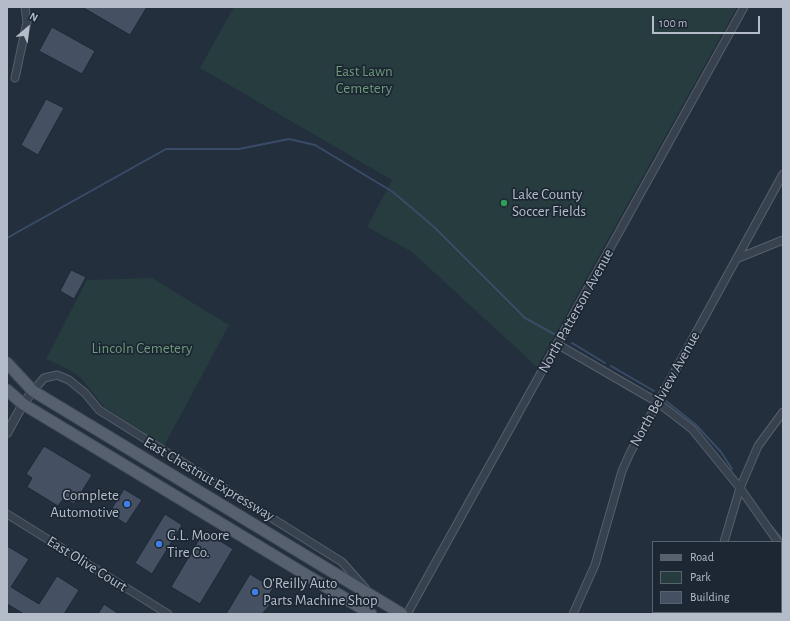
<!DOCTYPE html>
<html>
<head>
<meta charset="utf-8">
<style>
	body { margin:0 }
	#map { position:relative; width:790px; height:621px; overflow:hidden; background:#242f3e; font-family:"Alegreya Sans",sans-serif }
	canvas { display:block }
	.frame { position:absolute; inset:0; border:8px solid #b4bcc9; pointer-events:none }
	.legend { position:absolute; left:652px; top:541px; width:130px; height:72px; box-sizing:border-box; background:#1d2633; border:1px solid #59626f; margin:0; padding:5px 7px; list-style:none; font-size:12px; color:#b4bcc9 }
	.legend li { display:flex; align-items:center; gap:8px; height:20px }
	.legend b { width:20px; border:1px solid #59626f }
	.north { position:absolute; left:8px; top:8px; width:40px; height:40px; -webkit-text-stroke:3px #1d2633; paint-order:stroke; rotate:28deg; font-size:11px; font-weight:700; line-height:16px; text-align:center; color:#b4bcc9 }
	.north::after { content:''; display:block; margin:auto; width:14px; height:18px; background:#b4bcc9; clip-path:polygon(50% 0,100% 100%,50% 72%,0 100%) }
	.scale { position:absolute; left:652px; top:16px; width:108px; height:18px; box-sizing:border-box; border:2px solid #b4bcc9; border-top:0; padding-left:5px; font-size:12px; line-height:14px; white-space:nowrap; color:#b4bcc9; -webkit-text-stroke:3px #1d2633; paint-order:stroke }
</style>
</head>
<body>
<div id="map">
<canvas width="790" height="621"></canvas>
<div class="frame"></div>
<ul class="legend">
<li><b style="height:5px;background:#56606e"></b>Road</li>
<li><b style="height:11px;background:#263c3f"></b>Park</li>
<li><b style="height:11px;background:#455162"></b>Building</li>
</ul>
<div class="north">N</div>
<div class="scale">100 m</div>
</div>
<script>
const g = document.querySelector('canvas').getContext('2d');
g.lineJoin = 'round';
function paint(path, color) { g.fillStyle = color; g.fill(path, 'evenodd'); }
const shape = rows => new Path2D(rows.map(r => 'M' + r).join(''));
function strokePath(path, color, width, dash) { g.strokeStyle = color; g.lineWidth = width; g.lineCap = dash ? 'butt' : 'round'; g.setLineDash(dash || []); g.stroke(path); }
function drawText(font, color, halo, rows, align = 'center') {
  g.font = font + ' "Alegreya Sans",sans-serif'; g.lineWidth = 3.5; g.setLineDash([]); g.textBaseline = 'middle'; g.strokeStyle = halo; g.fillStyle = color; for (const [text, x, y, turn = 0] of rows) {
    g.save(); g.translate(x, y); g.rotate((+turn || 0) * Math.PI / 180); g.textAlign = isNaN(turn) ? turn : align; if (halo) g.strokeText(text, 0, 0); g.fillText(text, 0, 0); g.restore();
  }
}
const green = shape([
	[234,7,737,7,537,367,412,252,367,227,392,180,200,68],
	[152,278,229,325,164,446,104,407,81,378,68,369,46,359,87,280]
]);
const stream = shape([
	[7,238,166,149,239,149,289,139,315,145,393,192,434,227,525,318,554,334],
	[572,343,605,363],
	[611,366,654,391],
	[666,401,696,425,721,452,732,469],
	[771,526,783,540]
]);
const building = shape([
	[82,7,147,7,130,35,82,7],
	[52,27,95,51,82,74,39,51,52,27],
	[46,99,64,108,38,155,21,145,46,99],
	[71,270,86,277,74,299,60,291,71,270],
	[44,446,92,475,74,504,64,498,58,506,27,487,32,478,26,474,44,446],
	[124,489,142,500,126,524,109,513,124,489],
	[165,514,182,525,152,574,135,563,165,514],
	[204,531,233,549,200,604,171,587,204,531],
	[7,546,29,559,11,587,39,604,57,576,79,590,64,614,24,614,7,604,7,546],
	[250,574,273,588,269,595,272,598,268,604,270,605,262,614,226,614,250,574],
	[104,604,119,614,98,614,104,604]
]);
const minor = shape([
	[15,78,27,22,25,7],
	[736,259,783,240],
	[557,344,657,402,692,429,740,488,778,542],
	[33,391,44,378,57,375,69,380,85,393,99,410,342,562,366,589],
	[7,514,168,614],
	[724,542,740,488,758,446,783,412],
	[781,546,783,549],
	[407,614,744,7],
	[573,614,595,565,622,471,630,453,783,174],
	[701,614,702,612]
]);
const tertiary = shape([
	[7,433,23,404,33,391]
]);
const primary = shape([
	[7,363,33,391,402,614],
	[7,390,23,404,371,614]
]);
const markers = [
	[504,203,4,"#2e9e5b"],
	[127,504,4,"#3f7fe0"],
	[159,544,4,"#3f7fe0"],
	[255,592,4,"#3f7fe0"]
];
const parkNames = [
	["East Lawn",364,71],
	["Cemetery",364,88],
	["Lincoln Cemetery",142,348]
];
const poiNames = [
	["Lake County",512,194],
	["Soccer Fields",512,211],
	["Complete",119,495,"right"],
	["Automotive",119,512,"right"],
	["G.L. Moore",167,535],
	["Tire Co.",167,552],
	["O'Reilly Auto",263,583],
	["Parts Machine Shop",263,600]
];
const streetNames = [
	["North Patterson Avenue",576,311,-61],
	["North Belview Avenue",665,389,-61],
	["East Chestnut Expressway",209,479,31],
	["East Olive Court",87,564,32]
];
paint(green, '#263c3f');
strokePath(stream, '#394c67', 2);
paint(building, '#455162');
strokePath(building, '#1f2835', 1);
strokePath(minor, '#565f6c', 9);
strokePath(tertiary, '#565f6c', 10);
strokePath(primary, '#414a57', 13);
strokePath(minor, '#38414e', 7);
strokePath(tertiary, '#38414e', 8);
strokePath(primary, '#56606e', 11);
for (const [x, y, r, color] of markers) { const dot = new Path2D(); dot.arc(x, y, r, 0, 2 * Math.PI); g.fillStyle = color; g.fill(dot); strokePath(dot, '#1d2633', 1.5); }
drawText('15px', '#6b9a76', '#1d2633', parkNames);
drawText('15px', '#b4bcc9', '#1d2633', poiNames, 'left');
drawText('15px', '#b4bcc9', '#1d2633', streetNames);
</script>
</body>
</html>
